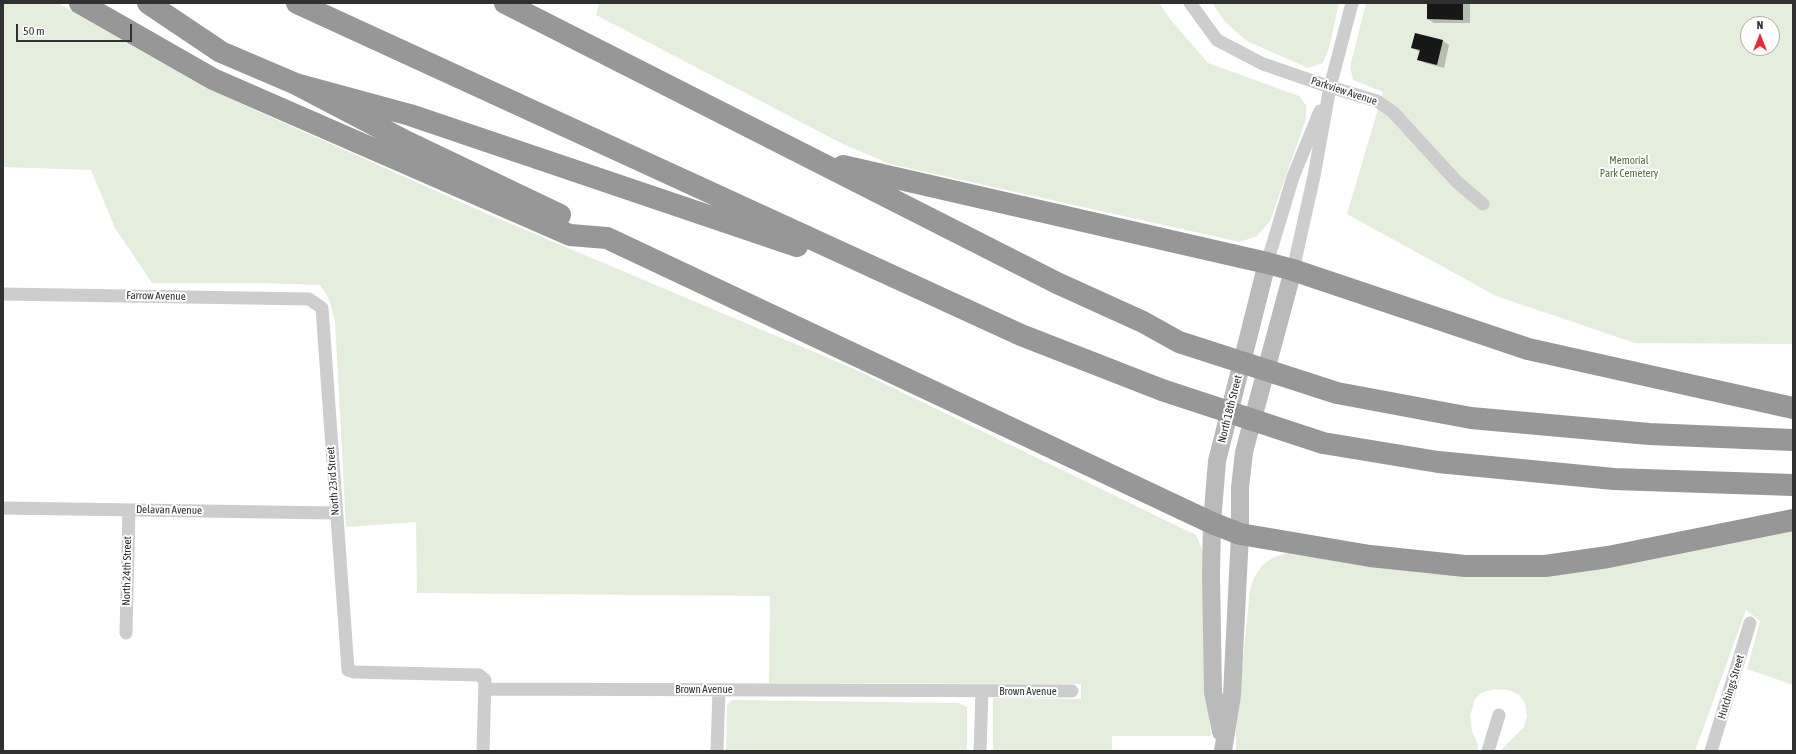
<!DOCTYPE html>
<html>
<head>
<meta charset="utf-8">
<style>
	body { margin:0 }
	#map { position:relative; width:1796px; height:754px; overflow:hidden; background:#fff; font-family:"Asap Condensed",sans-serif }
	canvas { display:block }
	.frame { position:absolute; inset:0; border:4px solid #303030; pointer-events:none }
	.north { position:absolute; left:1740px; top:16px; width:40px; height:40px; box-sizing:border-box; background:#fff; border:1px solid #acacac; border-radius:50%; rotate:0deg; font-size:11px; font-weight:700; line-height:16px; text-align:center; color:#303030 }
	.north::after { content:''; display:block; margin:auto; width:14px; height:18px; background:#f5232e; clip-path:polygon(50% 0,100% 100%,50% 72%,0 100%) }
	.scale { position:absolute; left:16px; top:24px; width:116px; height:18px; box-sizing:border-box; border:2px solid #303030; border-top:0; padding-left:5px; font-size:12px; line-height:14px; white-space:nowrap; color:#303030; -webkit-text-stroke:3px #fff; paint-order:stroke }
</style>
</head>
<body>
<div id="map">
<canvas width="1796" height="754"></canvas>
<div class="frame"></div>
<div class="north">N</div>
<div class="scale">50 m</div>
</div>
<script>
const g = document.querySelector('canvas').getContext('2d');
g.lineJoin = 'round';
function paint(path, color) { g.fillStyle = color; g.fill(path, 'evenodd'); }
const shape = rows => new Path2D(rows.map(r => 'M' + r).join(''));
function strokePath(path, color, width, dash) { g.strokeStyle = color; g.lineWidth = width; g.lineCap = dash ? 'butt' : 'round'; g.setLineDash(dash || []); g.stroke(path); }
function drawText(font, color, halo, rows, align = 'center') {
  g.font = font + ' "Asap Condensed",sans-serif'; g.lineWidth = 4; g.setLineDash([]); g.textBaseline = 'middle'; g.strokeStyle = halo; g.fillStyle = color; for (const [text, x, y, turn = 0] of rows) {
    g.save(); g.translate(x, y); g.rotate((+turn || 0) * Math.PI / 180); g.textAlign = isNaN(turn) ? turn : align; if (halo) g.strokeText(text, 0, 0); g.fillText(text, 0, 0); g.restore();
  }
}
const green = shape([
	[3,3,58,3,206,88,483,212,852,368,1196,535,1203,551,1206,683,1211,736,1112,736,1112,751,993,751,993,698,1081,699,1081,684,769,683,770,596,417,593,416,522,346,527,335,321,329,299,320,285,258,283,152,283,115,228,91,170,3,167],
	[599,3,1159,3,1170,19,1208,63,1299,96,1306,105,1306,119,1270,221,1257,236,1240,242,890,164,843,144,596,15],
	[1212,3,1339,3,1329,48,1323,63,1308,68,1247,41,1225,22],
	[1366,3,1793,3,1793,344,1635,343,1496,296,1347,214,1383,92,1353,80,1350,67],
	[1748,24,1772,24,1772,48,1748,48],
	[1793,530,1793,685,1747,669,1760,621,1746,610,1695,751,1500,751,1524,727,1527,716,1525,703,1519,695,1509,690,1494,689,1481,693,1475,699,1470,716,1472,731,1478,745,1477,751,1236,751,1236,729,1250,589,1254,578,1262,565,1274,557,1288,553,1306,553,1422,573,1469,576],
	[732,700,958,703,967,707,967,751,726,751,727,705]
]);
const shadow = shape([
	[1428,3,1470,3,1470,23,1434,23,1428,19],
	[1443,41,1449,45,1444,68,1425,63,1419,59,1420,52,1412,48]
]);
const building = shape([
	[1427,3,1463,3,1463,20,1427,19],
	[1415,33,1443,40,1437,65,1417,60,1420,50,1411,48]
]);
const minor = shape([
	[1190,3,1217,40,1263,64,1330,87,1377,101,1393,112,1457,182,1483,204],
	[1267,263,1293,177,1320,111],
	[1293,270,1314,176,1330,87,1352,3],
	[3,294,309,299,322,308,348,670,354,672,479,675,485,680,483,751],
	[3,508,335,513],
	[126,633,129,510],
	[485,689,1072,691],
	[717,751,719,690],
	[980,751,982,692],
	[1488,751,1499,715],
	[1711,751,1750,623]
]);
const secondary = shape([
	[1221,732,1213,692,1211,575,1212,523,1217,461,1267,263],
	[1223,751,1232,695,1240,534,1240,488,1244,452,1293,270]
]);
const motorway = shape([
	[80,3,213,79,570,235,607,238,1212,523,1240,534,1370,556,1465,566,1545,566,1608,557,1793,520],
	[148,3,221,52,296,84,407,142,560,215],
	[297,3,1021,335,1162,390,1323,443,1438,462,1614,479,1793,485],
	[505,3,1057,283,1143,322,1179,342,1337,393,1471,418,1649,434,1793,440],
	[296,84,410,115,797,246],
	[843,166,1267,263,1293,270,1528,349,1793,408]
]);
const streetNames = [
	["Parkview Avenue",1344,91,18],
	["Farrow Avenue",156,296,1],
	["North 18th Street",1230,409,-76],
	["North 23rd Street",333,481,-94],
	["Delavan Avenue",169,510,1],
	["North 24th Street",127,571,-89],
	["Hutchings Street",1731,687,-73],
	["Brown Avenue",704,690],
	["Brown Avenue",1028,692]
];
const parkNames = [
	["Memorial",1629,161],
	["Park Cemetery",1629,174]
];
paint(green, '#e5eedc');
paint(shadow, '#0003');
paint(building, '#171717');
strokePath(minor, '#cdcdcd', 13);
strokePath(secondary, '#bababa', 18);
strokePath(motorway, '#979797', 22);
drawText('11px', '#303030', '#fff', streetNames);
drawText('11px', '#517038', '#fff', parkNames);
</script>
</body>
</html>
